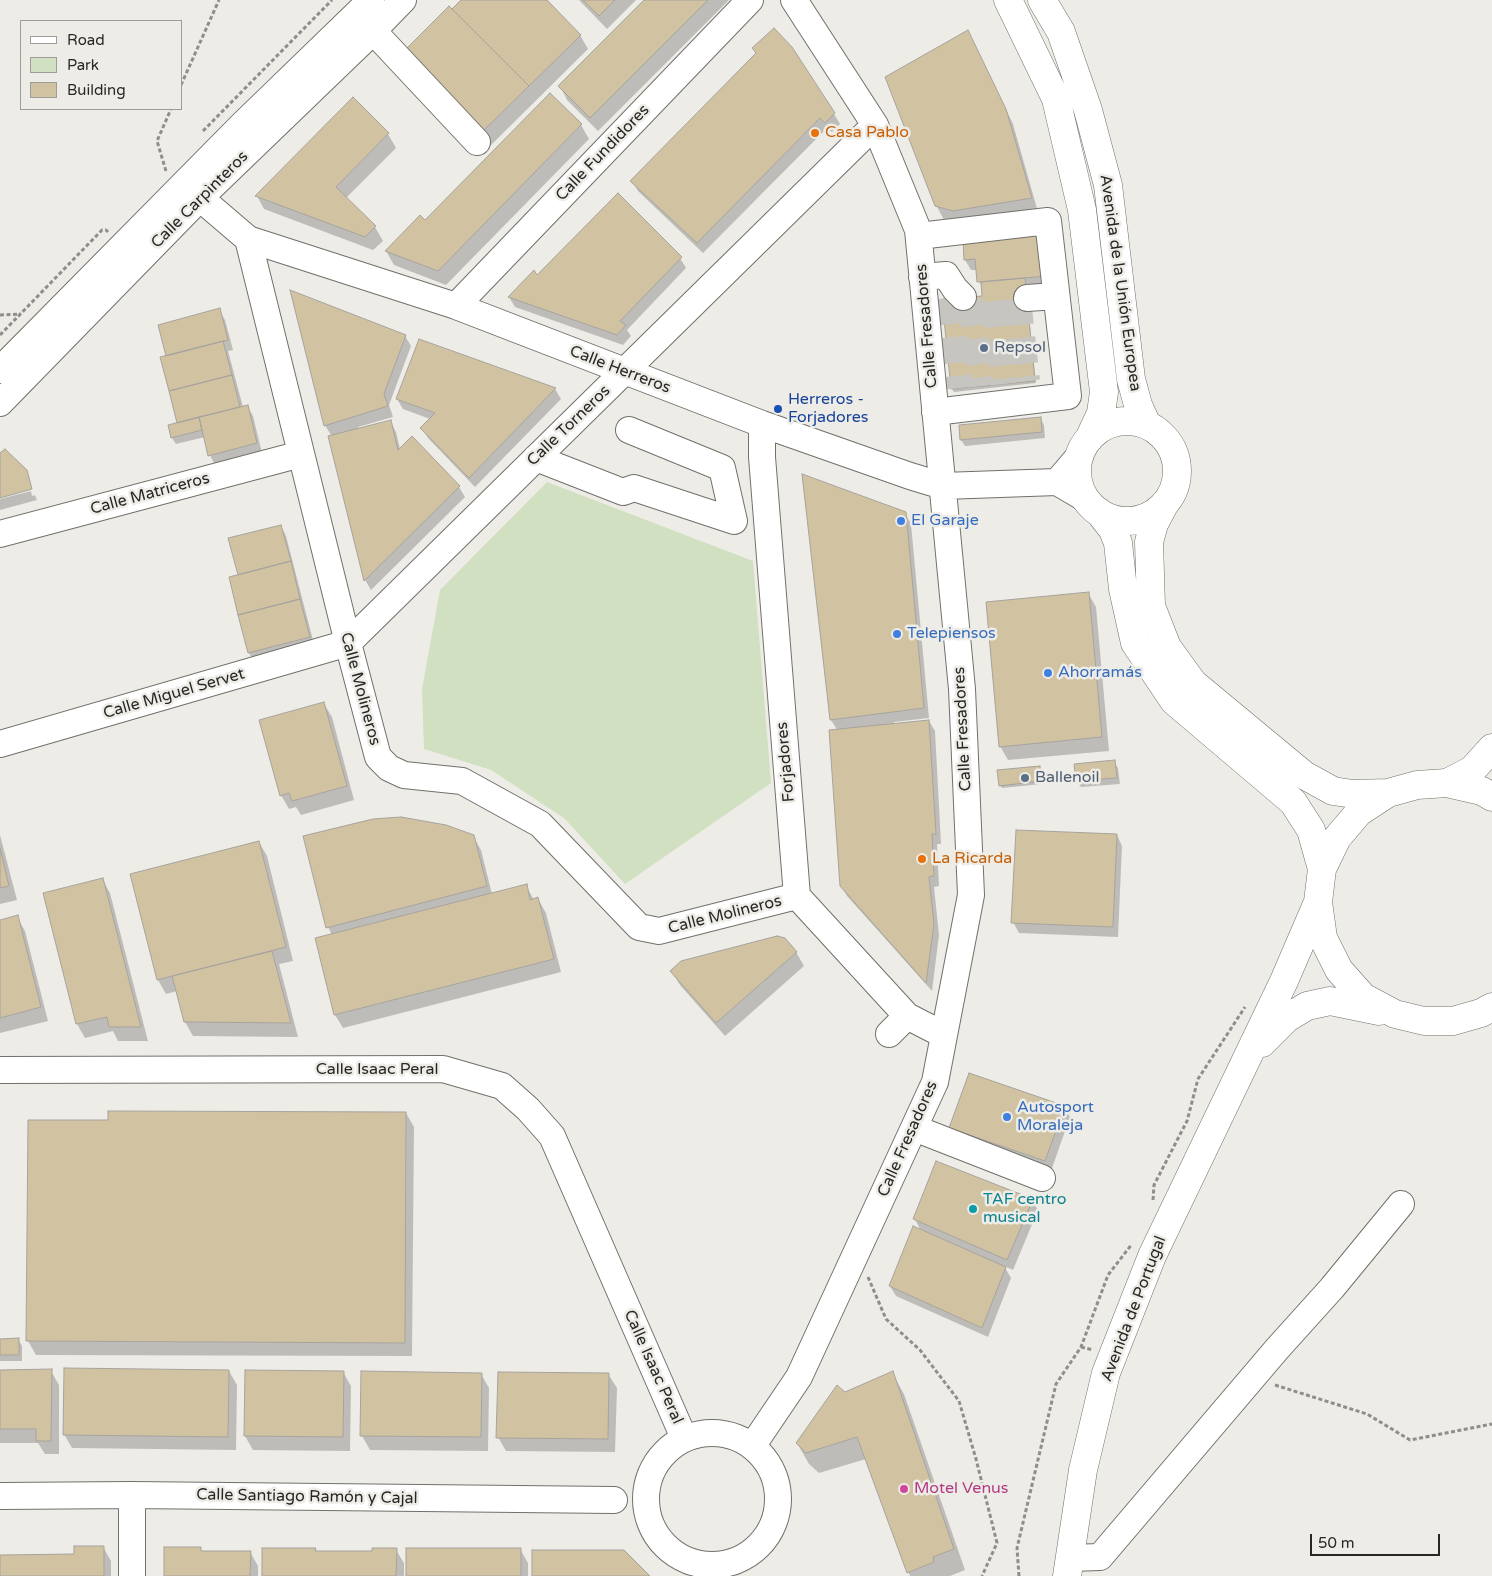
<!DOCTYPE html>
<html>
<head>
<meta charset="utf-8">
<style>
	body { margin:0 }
	#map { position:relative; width:1492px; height:1576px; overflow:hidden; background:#eeece6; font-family:"Varela Round",sans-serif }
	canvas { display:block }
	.legend { position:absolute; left:20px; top:20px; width:162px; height:90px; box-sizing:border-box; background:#eeece6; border:1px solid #9f9d99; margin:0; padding:6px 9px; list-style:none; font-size:15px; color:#282725 }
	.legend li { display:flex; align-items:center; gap:10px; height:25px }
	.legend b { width:25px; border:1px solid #9f9d99 }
	.scale { position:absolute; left:1310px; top:1534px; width:130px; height:22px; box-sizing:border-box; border:2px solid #282725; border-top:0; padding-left:6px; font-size:15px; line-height:18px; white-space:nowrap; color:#282725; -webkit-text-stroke:4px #eeece6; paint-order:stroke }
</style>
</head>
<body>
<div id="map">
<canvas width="1492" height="1576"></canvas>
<ul class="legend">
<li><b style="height:6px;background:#fff"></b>Road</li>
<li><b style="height:14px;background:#d0e0c1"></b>Park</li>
<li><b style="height:14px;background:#d1c2a2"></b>Building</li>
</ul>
<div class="scale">50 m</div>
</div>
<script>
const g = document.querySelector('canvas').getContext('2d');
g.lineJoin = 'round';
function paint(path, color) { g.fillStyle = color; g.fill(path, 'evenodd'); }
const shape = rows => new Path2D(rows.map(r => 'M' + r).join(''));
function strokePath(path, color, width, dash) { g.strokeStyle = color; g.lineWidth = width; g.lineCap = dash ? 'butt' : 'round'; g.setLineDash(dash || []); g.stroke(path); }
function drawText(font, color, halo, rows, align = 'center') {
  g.font = font + ' "Varela Round",sans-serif'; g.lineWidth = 5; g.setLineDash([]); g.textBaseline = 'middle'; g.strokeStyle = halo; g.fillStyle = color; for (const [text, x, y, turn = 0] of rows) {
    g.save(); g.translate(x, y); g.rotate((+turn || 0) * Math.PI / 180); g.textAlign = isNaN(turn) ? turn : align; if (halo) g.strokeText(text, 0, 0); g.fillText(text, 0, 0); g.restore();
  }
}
const green = shape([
	[547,482,753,561,771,783,625,884,564,818,491,770,424,749,422,689,440,590]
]);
const shadow = shape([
	[463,0,545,0,580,35,588,49,489,147,410,68,452,11],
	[579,0,636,0,607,29],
	[645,0,729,0,598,131,567,100,560,86],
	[975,45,1013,124,1038,212,962,224,944,220,936,205],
	[757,54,834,114,840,124,832,132,827,128,703,253,638,191,632,181],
	[550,95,581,125,589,139,446,285,394,265,386,251,425,222],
	[353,99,388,134,396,148,346,198,375,227,383,241,373,250,264,209,257,196],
	[1044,234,1053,286,1026,288,1036,383,954,392,952,389,984,297,983,289,979,281,978,270,971,270,965,260,964,241],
	[680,258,686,268,627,330,631,336,623,345,515,307,509,297,537,276],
	[219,310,225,320,233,350,228,351,243,407,247,406,253,416,262,453,215,465,210,455,205,437,176,444,172,438,169,426,178,424,167,357],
	[405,336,411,346,389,405,393,417,358,427,359,429,390,421,396,432,400,449,459,487,465,497,371,590,365,580,329,437,332,437,325,425],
	[555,389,561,399,475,487,428,438,422,428,430,419,403,409,397,399],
	[1040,418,1044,425,1045,438,965,446,961,440],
	[33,490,37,500,0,510,0,499,31,491,32,496,35,495],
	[905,513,911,524,929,718,894,722,894,725,929,721,935,731,941,844,937,844,939,886,934,887,939,935,932,991,847,896,841,885,838,731,831,720],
	[281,526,286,536,315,648,255,663,249,653,230,578,239,576],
	[1088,593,1096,607,1109,751,1008,760,1000,746],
	[324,704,332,717,354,800,301,815,296,807,289,809,281,795],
	[1114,762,1118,768,1120,784,1081,787,1077,781],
	[1039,767,1042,784,1002,788,1000,785],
	[0,835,17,900,0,904],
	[1117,835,1122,846,1118,937,1019,933,1013,922],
	[473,836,481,850,492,894,526,886,534,900,538,899,546,913,561,972,343,1028,335,1015,332,935,328,927],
	[259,842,267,856,293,961,279,964,298,1037,193,1036,185,1022,177,991,166,994,158,980],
	[102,879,110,893,148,1041,118,1041,113,1031,85,1038,77,1024],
	[17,917,25,931,48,1021,0,1033,0,921],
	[796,952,804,966,725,1036,680,985,672,972],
	[1064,1107,1070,1117,1051,1171,951,1128],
	[406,1113,414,1127,412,1356,36,1355,28,1341,29,1121,109,1121],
	[1032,1200,1038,1210,1013,1270,1004,1266,1011,1278,988,1337,896,1296,890,1286,921,1231,915,1219],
	[18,1339,22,1346,22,1361,0,1361,0,1340],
	[0,1371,51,1371,59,1385,59,1454,45,1454,38,1443,0,1443],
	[229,1371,237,1385,236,1450,72,1448,64,1434],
	[343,1372,351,1386,350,1451,253,1450,245,1436],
	[892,1373,904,1394,965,1570,950,1576,910,1576,866,1459,819,1473,809,1464,797,1443,844,1394],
	[481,1374,489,1388,488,1451,370,1450,362,1436],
	[608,1374,617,1388,615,1452,506,1451,498,1437],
	[103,1547,111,1561,111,1576,0,1576,0,1556,75,1556],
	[200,1548,202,1552,250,1552,258,1566,258,1576,165,1576],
	[315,1549,317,1552,373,1553,396,1550,404,1563,404,1576,263,1576],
	[520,1549,528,1563,528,1576,407,1576]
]);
const building = shape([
	[461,0,547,0,581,35,529,86,452,9,461,0],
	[583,0,615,0,599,16,583,0],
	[644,0,708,0,590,118,558,86,644,0],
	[449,6,529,86,480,134,401,54,449,6],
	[774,28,792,47,835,113,825,123,820,118,697,243,630,181,756,53,752,48,774,28],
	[968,30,1006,109,1032,198,953,211,935,206,885,77,968,30],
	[550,93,582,124,438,271,385,251,420,215,425,220,550,93],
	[353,97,389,133,336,187,376,226,365,237,255,196,353,97],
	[618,193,682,257,620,321,626,325,617,335,508,297,534,270,537,275,618,193],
	[1044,233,1048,276,977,282,975,259,964,260,963,240,1044,233],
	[1025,278,1035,381,951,389,942,299,982,296,981,282,1025,278],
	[290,290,406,335,384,394,388,406,324,426,290,290],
	[220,308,228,340,166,356,158,325,220,308],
	[419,339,556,388,469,478,420,428,435,413,396,399,419,339],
	[223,341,232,375,169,391,160,357,223,341],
	[232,375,240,407,177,423,169,391,232,375],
	[248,405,257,443,208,456,199,417,248,405],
	[199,417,202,430,171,438,168,425,199,417],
	[1041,417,1042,432,960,440,959,425,1041,417],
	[391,420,398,450,412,436,460,486,364,581,328,436,391,420],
	[5,449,27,470,32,489,0,498,0,453,5,449],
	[802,474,906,512,924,708,830,720,802,474],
	[281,525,291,561,238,575,228,538,281,525],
	[291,561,300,599,238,615,229,577,291,561],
	[1089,592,1102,737,999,747,986,602,1089,592],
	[300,599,310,637,248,653,238,615,300,599],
	[324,702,347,786,292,801,289,793,280,796,259,720,324,702],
	[929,720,936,834,932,834,934,876,929,877,934,924,926,983,840,886,829,730,929,720],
	[1115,760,1117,778,1076,781,1074,764,1115,760],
	[1040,766,1041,781,999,786,997,770,1040,766],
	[401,817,446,825,474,835,487,886,326,928,303,836,373,819,401,817],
	[1016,830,1117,834,1113,927,1011,923,1016,830],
	[259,841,286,947,157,980,130,874,259,841],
	[0,848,9,886,0,888,0,848],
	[103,878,141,1027,109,1027,107,1017,76,1024,43,893,103,878],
	[527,884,530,900,538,897,554,959,334,1015,315,938,527,884],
	[18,915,41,1007,0,1018,0,920,18,915],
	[777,936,785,938,797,952,716,1023,670,971,681,961,777,936],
	[272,951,291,1023,184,1022,172,976,272,951],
	[969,1073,1065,1106,1045,1161,949,1128,969,1073],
	[108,1111,406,1112,405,1343,26,1341,28,1120,108,1120,108,1111],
	[936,1161,1033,1199,1007,1260,913,1219,936,1161],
	[913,1226,1006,1267,982,1328,889,1286,913,1226],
	[19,1338,19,1355,0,1355,0,1339,19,1338],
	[64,1368,229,1370,228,1437,63,1435,64,1368],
	[52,1369,51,1441,36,1441,36,1429,0,1429,0,1370,52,1369],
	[245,1370,344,1371,343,1437,244,1436,245,1370],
	[361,1371,482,1373,481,1437,360,1436,361,1371],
	[893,1371,954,1549,933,1557,934,1562,907,1573,857,1437,806,1453,796,1443,837,1385,845,1392,893,1371],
	[498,1372,609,1373,608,1439,496,1438,498,1372],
	[74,1546,104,1546,104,1576,0,1576,0,1555,74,1554,74,1546],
	[164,1547,201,1547,201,1551,251,1551,250,1576,164,1576,164,1547],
	[262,1548,316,1548,315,1551,372,1551,372,1548,397,1548,396,1576,262,1576,262,1548],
	[406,1548,521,1548,521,1576,406,1576,406,1548],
	[532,1550,624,1550,650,1576,532,1576,532,1550]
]);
const minorTunnel = shape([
	[951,298,960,388],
	[1018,299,1027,381],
	[971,300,981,386],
	[994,301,1004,384]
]);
const path = shape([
	[181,85,219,0],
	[203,131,332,0],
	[166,171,157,141,171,109],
	[0,315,21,314],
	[0,335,102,230,106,230,108,232],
	[1153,1200,1154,1185,1187,1121,1198,1079,1245,1007],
	[868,1277,886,1319,920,1350,959,1401,976,1459,997,1543,982,1576],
	[1081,1347,1093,1350],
	[1275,1385,1367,1414,1410,1440,1492,1424],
	[1019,1576,1017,1548,1056,1384,1081,1347,1108,1275,1132,1244]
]);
const minor = shape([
	[373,31,477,142],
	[180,189,200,198,248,239,456,306,762,424,910,476,943,486,1057,482],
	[919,236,1048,221,1068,396,935,412],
	[248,239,348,643,378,757,389,768,404,775,462,781,540,824,639,927,659,931,797,896],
	[922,277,946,275,955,289,963,297],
	[1027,298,1056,296],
	[456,306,750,0],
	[0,370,242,125,371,0],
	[0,403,200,198,362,42,403,0],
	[762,424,762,457,797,896,907,1016,944,1035],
	[536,458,623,492,634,488,734,521,722,468,629,430],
	[1057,482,1080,455],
	[1057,482,1086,499],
	[0,534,301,454],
	[0,744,348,643,875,125],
	[889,1034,907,1016],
	[0,1070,443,1069,502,1086,528,1109,552,1136,684,1438],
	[914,1128,1042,1178],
	'646 1499a66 66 0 1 1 132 0a66 66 0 1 1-132 0Z',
	[753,1445,799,1377,935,1082,971,895,962,689,918,230,875,125,794,0],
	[132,1495,132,1576],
	[0,1496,132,1495,614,1500],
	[1070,1558,1100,1557,1277,1349,1332,1288,1401,1204]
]);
const major = shape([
	[1008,0,1056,99,1082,210,1104,392,1101,413,1089,439],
	[1042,0,1061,32,1088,110,1108,185,1131,379,1138,405,1147,425],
	'1077 471a50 50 0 1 1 100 0a50 50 0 1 1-100 0Z',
	[1165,503,1154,524,1149,542,1151,606,1167,647,1193,683,1304,775,1333,791,1353,794,1388,793],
	[1099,512,1113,530,1118,543,1123,589,1135,643,1174,701,1293,802,1311,830,1322,869],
	[1492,797,1482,791,1447,783,1417,785,1388,793,1359,812,1337,838,1322,869,1318,902,1323,938,1339,970,1363,997,1395,1014,1424,1021,1453,1021,1481,1013,1492,1007],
	[1262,1043,1287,1018,1307,1006,1330,1001,1379,1011],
	[1067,1576,1083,1470,1106,1373,1152,1256,1284,981,1318,902]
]);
const highway = shape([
	[1447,783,1472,770,1492,748]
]);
const markers = [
	[815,133,5,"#e8710a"],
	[984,348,5,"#5c6f8a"],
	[778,409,5,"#1a4fb4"],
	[901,521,5,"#3f7fe0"],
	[897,634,5,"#3f7fe0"],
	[1048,673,5,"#3f7fe0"],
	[1025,778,5,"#5c6f8a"],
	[922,859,5,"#e8710a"],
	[1007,1117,5,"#3f7fe0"],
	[973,1209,5,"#0f9aa8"],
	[904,1489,5,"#d1479c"]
];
const foodNames = [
	["Casa Pablo",825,133],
	["La Ricarda",932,859]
];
const streetNames = [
	["Calle Fundidores",603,153,-46],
	["Calle Carpìnteros",200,200,-45],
	["Avenida de la Unión Europea",1120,283,82],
	["Calle Fresadores",927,326,-95],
	["Calle Herreros",620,370,21],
	["Calle Torneros",569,426,-44],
	["Calle Matriceros",150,494,-15],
	["Calle Molineros",360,689,75],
	["Calle Miguel Servet",174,694,-16],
	["Calle Fresadores",963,729,-93],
	["Forjadores",786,762,-95],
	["Calle Molineros",725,915,-14],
	["Calle Isaac Peral",377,1070],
	["Calle Fresadores",908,1139,-66],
	["Avenida de Portugal",1134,1309,-69],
	["Calle Isaac Peral",653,1367,66],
	["Calle Santiago Ramón y Cajal",307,1497,1]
];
const serviceNames = [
	["Repsol",994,348],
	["Ballenoil",1035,778]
];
const transitNames = [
	["Herreros -",788,400],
	["Forjadores",788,418]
];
const shopNames = [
	["El Garaje",911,521],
	["Telepiensos",907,634],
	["Ahorramás",1058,673],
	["Autosport",1017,1108],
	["Moraleja",1017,1126]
];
const cultureNames = [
	["TAF centro",983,1200],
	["musical",983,1218]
];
const hotelNames = [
	["Motel Venus",914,1489]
];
paint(green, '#d0e0c1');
paint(shadow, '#0003');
paint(building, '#d1c2a2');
strokePath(building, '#a6a39e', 1);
strokePath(minorTunnel, '#c6c5bf', 26, [26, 13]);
strokePath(minor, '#72706b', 28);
strokePath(major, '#72706b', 29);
strokePath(highway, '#72706b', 29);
strokePath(path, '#8f8e8a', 3, [4, 2.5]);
strokePath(minor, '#fff', 26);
strokePath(major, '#fff', 28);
strokePath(highway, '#fff', 28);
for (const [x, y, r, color] of markers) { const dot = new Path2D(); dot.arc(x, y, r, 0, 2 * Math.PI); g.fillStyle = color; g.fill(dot); strokePath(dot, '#eeece6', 2); }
drawText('16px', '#c56008', '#eeece6', foodNames, 'left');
drawText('16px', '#282725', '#eeece6', streetNames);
drawText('16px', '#4e5e75', '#eeece6', serviceNames, 'left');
drawText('16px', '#164399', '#eeece6', transitNames, 'left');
drawText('16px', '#366cbe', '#eeece6', shopNames, 'left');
drawText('16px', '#0d838f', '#eeece6', cultureNames, 'left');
drawText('16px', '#b23c85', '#eeece6', hotelNames, 'left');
</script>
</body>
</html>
